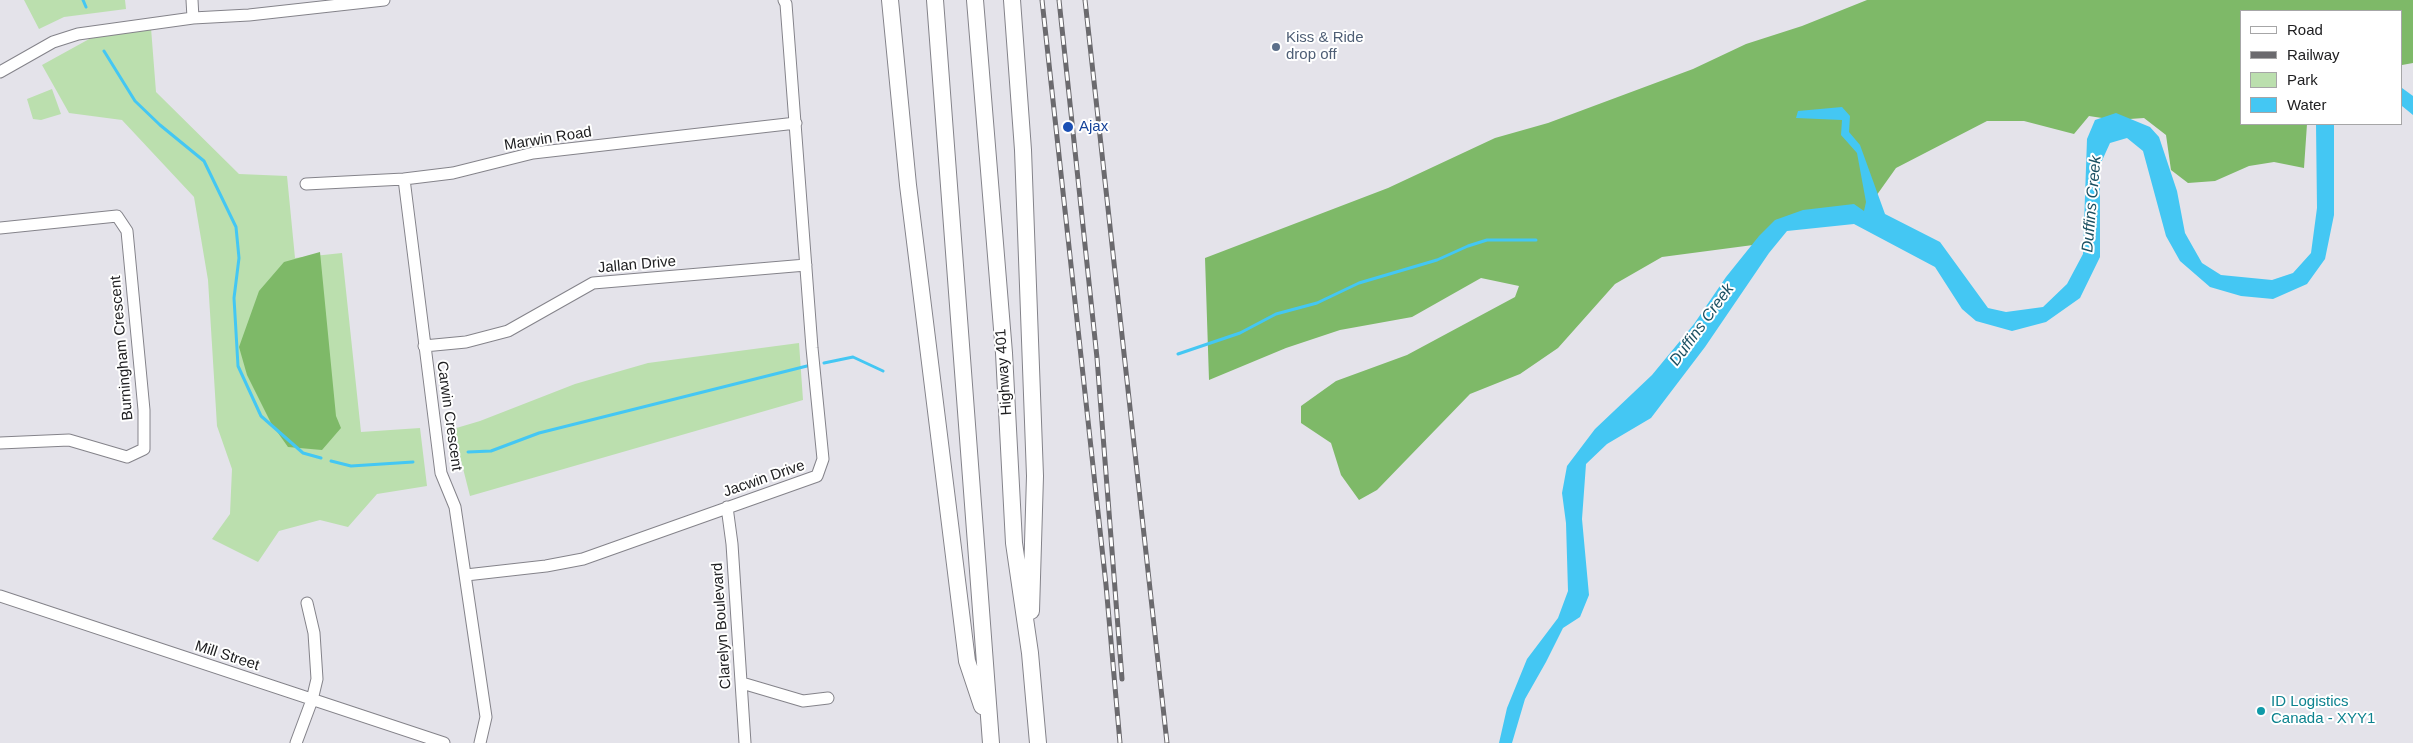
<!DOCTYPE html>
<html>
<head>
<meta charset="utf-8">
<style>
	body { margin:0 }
	#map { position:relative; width:2413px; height:743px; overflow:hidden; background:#e4e3ea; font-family:Arial,sans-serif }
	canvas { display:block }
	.legend { position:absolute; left:2240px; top:10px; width:162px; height:115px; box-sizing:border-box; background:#fff; border:1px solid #a6a6a7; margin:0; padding:6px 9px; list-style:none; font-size:15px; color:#202022 }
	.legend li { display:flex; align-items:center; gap:10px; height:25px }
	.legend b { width:25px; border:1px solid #a6a6a7 }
</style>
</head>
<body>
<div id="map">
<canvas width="2413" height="743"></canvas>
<ul class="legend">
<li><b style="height:6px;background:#fff"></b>Road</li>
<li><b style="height:6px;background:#6b6a6e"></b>Railway</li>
<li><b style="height:14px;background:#bbdfae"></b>Park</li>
<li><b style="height:14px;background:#44c7f3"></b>Water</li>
</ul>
</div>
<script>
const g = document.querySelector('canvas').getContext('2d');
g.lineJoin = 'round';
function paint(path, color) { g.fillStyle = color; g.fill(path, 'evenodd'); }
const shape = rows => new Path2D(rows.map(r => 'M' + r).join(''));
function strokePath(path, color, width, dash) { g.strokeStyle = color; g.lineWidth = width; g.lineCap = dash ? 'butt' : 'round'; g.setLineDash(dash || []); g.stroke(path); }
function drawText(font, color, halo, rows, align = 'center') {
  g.font = font + ' Arial,sans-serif'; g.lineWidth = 4; g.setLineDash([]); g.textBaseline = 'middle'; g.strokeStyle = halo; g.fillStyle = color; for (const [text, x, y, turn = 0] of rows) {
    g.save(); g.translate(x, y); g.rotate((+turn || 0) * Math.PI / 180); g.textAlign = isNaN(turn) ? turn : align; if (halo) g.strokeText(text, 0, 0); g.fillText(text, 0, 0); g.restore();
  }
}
const green = shape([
	[24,0,125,0,126,9,64,17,39,29],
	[151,28,156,92,239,174,287,176,295,258,342,253,361,432,420,428,427,486,377,494,348,527,320,520,279,531,258,562,212,539,230,514,232,469,217,426,208,280,194,197,122,120,69,113,42,65,91,38],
	[52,89,61,114,41,120,33,119,27,99],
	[799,343,803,400,470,496,453,429,480,421,575,384,648,363]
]);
const forest = shape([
	[1867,0,2413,0,2413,63,2402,65,2402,11,2242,11,2242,124,2307,124,2304,168,2274,162,2249,166,2215,181,2188,183,2171,170,2166,135,2144,118,2115,120,2089,116,2074,134,2024,121,1987,121,1896,168,1864,213,1776,220,1753,245,1662,257,1615,284,1558,348,1520,374,1470,394,1377,490,1359,500,1341,475,1331,443,1301,423,1301,406,1336,381,1407,355,1515,297,1519,286,1481,278,1412,317,1340,330,1286,348,1209,380,1205,258,1388,188,1495,138,1548,123,1693,69,1746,44,1802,26],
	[320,252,336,416,341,428,322,450,288,447,271,423,247,375,239,347,259,291,284,262]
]);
const water = shape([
	[2402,88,2413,96,2413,115,2402,106],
	[1842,107,1850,116,1849,132,1860,145,1885,214,1940,242,1988,308,2006,312,2043,307,2067,284,2083,254,2087,139,2095,120,2116,113,2150,127,2159,137,2177,191,2185,233,2202,263,2221,275,2272,280,2293,273,2311,253,2317,208,2316,124,2334,124,2334,215,2325,259,2307,284,2273,299,2241,296,2210,287,2180,261,2166,236,2143,151,2127,138,2110,143,2100,165,2100,257,2080,298,2046,322,2012,331,1976,321,1962,309,1935,267,1854,224,1787,231,1769,253,1705,347,1651,418,1607,444,1586,464,1582,519,1589,595,1580,617,1563,628,1546,662,1525,699,1512,743,1499,743,1507,708,1527,659,1558,618,1568,591,1566,523,1562,493,1567,466,1595,429,1652,375,1694,324,1726,277,1759,236,1775,220,1803,210,1854,204,1864,211,1866,202,1857,153,1841,135,1842,120,1796,118,1798,111]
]);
const stream = shape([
	[83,0,86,7],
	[104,51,135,101,160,125,204,161,236,227,239,258,234,298,238,366,261,416,303,453,321,458],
	[1178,354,1240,333,1276,314,1317,303,1359,283,1437,260,1468,246,1487,240,1536,240],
	[824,363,853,357,883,371],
	[468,452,491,451,539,433,807,366],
	[331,461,351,466,413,462]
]);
const minor = shape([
	[192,0,193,18],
	[0,72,53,42,78,34,193,18,249,15,384,0],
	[404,179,441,473,455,507,486,717,480,743],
	[306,184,404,179,453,173,533,153,796,123],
	[0,228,117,216,127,231,144,410,144,449,127,457,69,440,0,443],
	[424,346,466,342,508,331,593,283,806,265],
	[727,507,732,544,745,743],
	[466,575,546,566,583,559,817,476,823,459,812,348,786,4,784,0],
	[0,596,444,743],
	[742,683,803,701,828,698],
	[296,743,312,700,317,679,314,633,307,603]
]);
const highway = shape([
	[890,0,908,185,967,661,982,706],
	[935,0,991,743],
	[975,0,1004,353,1014,543,1030,653,1038,743],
	[1012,0,1023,150,1035,476,1031,611]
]);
const rail = shape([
	[1042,0,1106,585,1120,743],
	[1059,0,1097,358,1122,679],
	[1085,0,1167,743]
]);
const markers = [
	[1276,47,5,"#5c6f8a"],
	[1068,127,6,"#1a4fb4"],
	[2261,711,5,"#0f9aa8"]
];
const serviceNames = [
	["Kiss & Ride",1286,38],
	["drop off",1286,55]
];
const transitNames = [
	["Ajax",1079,127]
];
const streetNames = [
	["Marwin Road",548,139,-9],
	["Jallan Drive",637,265,-5],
	["Burningham Crescent",122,348,-95],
	["Highway 401",1004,372,-94],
	["Carwin Crescent",449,416,82],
	["Jacwin Drive",764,479,-19],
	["Clarelyn Boulevard",722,626,-94],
	["Mill Street",227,656,18]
];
const cultureNames = [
	["ID Logistics",2271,702],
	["Canada - XYY1",2271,719]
];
const waterNames = [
	["Duffins Creek",2092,204,-85],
	["Duffins Creek",1702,325,-54]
];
paint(green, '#bbdfae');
paint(forest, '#7eb968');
paint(water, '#44c7f3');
strokePath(stream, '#44c7f3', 3);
strokePath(minor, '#84838a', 13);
strokePath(highway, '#84838a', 18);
strokePath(minor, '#fff', 11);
strokePath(highway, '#fff', 16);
strokePath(rail, '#6b6a6e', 5);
strokePath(rail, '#fff', 3, [9]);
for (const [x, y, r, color] of markers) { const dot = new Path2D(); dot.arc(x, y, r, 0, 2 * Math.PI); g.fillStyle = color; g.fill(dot); strokePath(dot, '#fff', 2); }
drawText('15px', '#4e5e75', '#fff', serviceNames, 'left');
drawText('15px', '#164399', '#fff', transitNames, 'left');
drawText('15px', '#202022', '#fff', streetNames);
drawText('15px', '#0d838f', '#fff', cultureNames, 'left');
drawText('italic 16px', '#1b5062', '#fff', waterNames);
</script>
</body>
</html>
